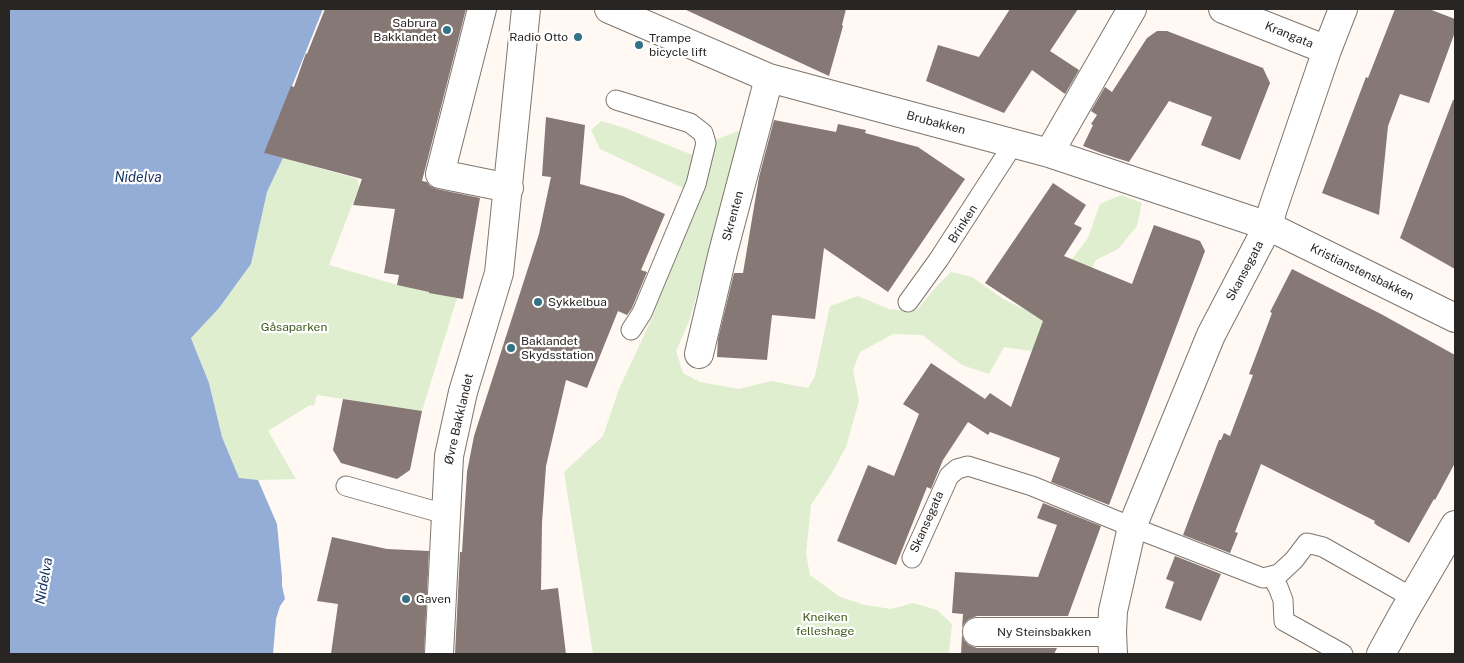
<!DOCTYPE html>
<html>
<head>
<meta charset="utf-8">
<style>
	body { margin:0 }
	#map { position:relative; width:1464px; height:663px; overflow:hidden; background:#fff8f3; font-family:"Public Sans",sans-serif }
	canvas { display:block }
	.frame { position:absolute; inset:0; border:10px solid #292522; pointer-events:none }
</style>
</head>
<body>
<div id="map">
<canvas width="1464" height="663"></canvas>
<div class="frame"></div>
</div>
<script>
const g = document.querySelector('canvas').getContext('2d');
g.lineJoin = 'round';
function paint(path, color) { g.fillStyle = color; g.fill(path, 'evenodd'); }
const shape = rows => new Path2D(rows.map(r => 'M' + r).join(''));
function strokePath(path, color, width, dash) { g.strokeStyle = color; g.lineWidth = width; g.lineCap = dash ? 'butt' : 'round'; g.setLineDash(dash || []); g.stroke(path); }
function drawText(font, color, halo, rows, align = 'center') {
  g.font = font + ' "Public Sans",sans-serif'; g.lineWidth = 4.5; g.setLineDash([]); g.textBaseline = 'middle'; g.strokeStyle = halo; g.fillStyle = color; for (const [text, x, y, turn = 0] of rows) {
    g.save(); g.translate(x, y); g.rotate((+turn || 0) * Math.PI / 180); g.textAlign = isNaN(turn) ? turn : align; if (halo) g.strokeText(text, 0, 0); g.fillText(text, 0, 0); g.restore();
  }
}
const green = shape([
	[601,121,625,128,695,156,713,141,738,131,755,148,703,272,690,319,676,351,683,373,700,382,739,389,771,381,808,388,815,376,830,306,858,296,889,309,916,311,935,288,951,272,972,277,1003,299,1034,314,1068,264,1088,238,1100,204,1121,195,1142,203,1137,226,1118,249,1096,260,1054,339,1030,351,1004,347,989,374,962,365,922,335,893,334,860,352,853,370,859,401,846,447,830,476,811,505,806,554,810,575,840,597,865,605,891,609,913,603,937,610,952,624,949,654,593,654,564,472,603,436,619,389,652,318,670,251,683,188,600,149,591,130],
	[283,158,358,179,359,187,329,265,397,285,457,298,422,411,317,395,314,406,310,405,268,431,296,479,258,480,239,479,222,437,209,383,191,337,219,308,251,264,267,192]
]);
const water = shape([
	[9,9,323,9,265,153,283,158,267,192,251,264,219,308,191,338,209,383,222,437,239,478,258,480,277,524,282,577,282,586,285,599,280,606,276,619,273,654,9,654]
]);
const building = shape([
	[325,9,466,9,422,181,427,182,430,186,437,189,480,198,463,299,429,293,429,292,397,285,399,275,384,273,395,209,353,205,362,179,264,153,291,86,294,87,306,53,307,54],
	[684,9,846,9,842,25,843,26,829,76],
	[1010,9,1078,9,1050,51,1079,70,1065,94,1032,70,1004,113,926,81,938,45,979,57],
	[1395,9,1429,9,1455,19,1455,32,1429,103,1400,94,1388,126,1379,215,1322,193,1366,77,1368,78],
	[1157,31,1167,31,1263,68,1270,83,1240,160,1201,145,1212,117,1169,101,1129,162,1101,153,1083,146,1093,125,1091,124,1097,115,1091,111,1105,87,1112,92,1147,38],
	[1453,100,1455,100,1455,269,1400,238],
	[546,117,585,125,580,184,623,196,665,214,641,270,647,272,632,308,627,315,618,311,587,388,566,380,546,466,542,523,541,590,558,588,566,654,455,654,460,552,462,552,467,472,474,436,539,234,551,177,542,176],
	[774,120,836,132,838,124,866,130,865,133,918,147,965,179,888,292,824,248,815,319,772,315,767,360,717,357,718,339,734,273,743,273,759,177],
	[1053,183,1086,205,1074,224,1082,228,1064,256,1132,284,1154,225,1200,241,1205,251,1109,505,1051,482,1060,458,990,432,988,435,968,422,943,460,931,489,927,487,896,565,837,541,868,465,894,476,919,414,903,404,931,363,985,399,990,393,1011,407,1043,321,985,283],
	[1292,269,1381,314,1455,355,1455,463,1435,500,1434,499,1409,543,1378,526,1374,523,1375,521,1261,464,1235,532,1238,533,1230,553,1183,535,1219,440,1221,440,1224,433,1230,436,1253,375,1249,374,1272,313,1270,312],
	[343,399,422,411,410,470,397,479,341,463,333,450],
	[1043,503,1101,526,1068,616,977,616,969,619,964,624,962,628,963,614,952,613,955,572,1038,577,1057,525,1037,518],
	[332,537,387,549,429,551,424,654,331,654,338,604,317,601],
	[1175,556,1221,574,1201,621,1165,608,1174,582,1166,579],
	[962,635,964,640,969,645,977,648,1057,648,1054,654,961,654]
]);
const lane = shape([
	[616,100,690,123,703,133,706,143,696,184,642,313,631,330],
	[908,302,939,259,1014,143],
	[346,486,445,514],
	[912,558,949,476,957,469,968,466,1032,486,1132,527,1263,578,1279,574,1294,560,1307,543,1323,547,1413,598],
	[1271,576,1278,587,1283,600,1284,621,1343,654]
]);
const street = shape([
	[482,9,440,174,509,188],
	[609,9,769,78,1049,153,1268,226,1455,318],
	[1223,9,1327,50],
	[1049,153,1132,9],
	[699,354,723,252,769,78],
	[977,632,1112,632],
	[1113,654,1112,632,1113,611,1132,527,1211,335,1268,226,1273,208,1327,50,1343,9],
	[1381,654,1403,614,1455,525]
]);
const secondary = shape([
	[439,654,449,456,463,392,499,273,526,9]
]);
const markers = [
	[447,30,5,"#337287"],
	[578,37,5,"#337287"],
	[639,45,5,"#337287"],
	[538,302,5,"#337287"],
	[511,348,5,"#337287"],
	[406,599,5,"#337287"]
];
const poiNames = [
	["Sabrura",437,23,"right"],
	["Bakklandet",437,37,"right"],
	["Radio Otto",568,37,"right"],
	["Trampe",649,38],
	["bicycle lift",649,52],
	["Sykkelbua",548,302],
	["Baklandet",521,341],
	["Skydsstation",521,355],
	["Gaven",416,599]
];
const streetNames = [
	["Krangata",1289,35,22],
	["Brubakken",936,123,15],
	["Skrenten",733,216,-75],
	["Brinken",963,224,-57],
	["Skansegata",1245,271,-62],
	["Kristianstensbakken",1362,272,26],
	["Øvre Bakklandet",459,419,-77],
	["Skansegata",927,522,-66],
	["Ny Steinsbakken",1044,632]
];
const parkNames = [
	["Gåsaparken",294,327],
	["Kneiken",825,617],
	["felleshage",825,631]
];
const waterNames = [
	["Nidelva",138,178],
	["Nidelva",44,581,-80]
];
paint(green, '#deeecf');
paint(water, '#94add6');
paint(building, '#857875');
strokePath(lane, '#7e756d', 21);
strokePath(street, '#7e756d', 30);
strokePath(secondary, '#7e756d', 30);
strokePath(lane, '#fff', 19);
strokePath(street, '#fff', 28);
strokePath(secondary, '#fff', 28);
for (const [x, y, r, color] of markers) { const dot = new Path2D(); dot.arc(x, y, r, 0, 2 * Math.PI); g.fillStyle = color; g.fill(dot); strokePath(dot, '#fff', 2); }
drawText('12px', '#292522', '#fff', poiNames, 'left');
drawText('12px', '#292522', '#fff', streetNames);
drawText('12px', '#3e5918', '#fff', parkNames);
drawText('italic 14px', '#173467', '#fff', waterNames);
</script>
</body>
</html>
